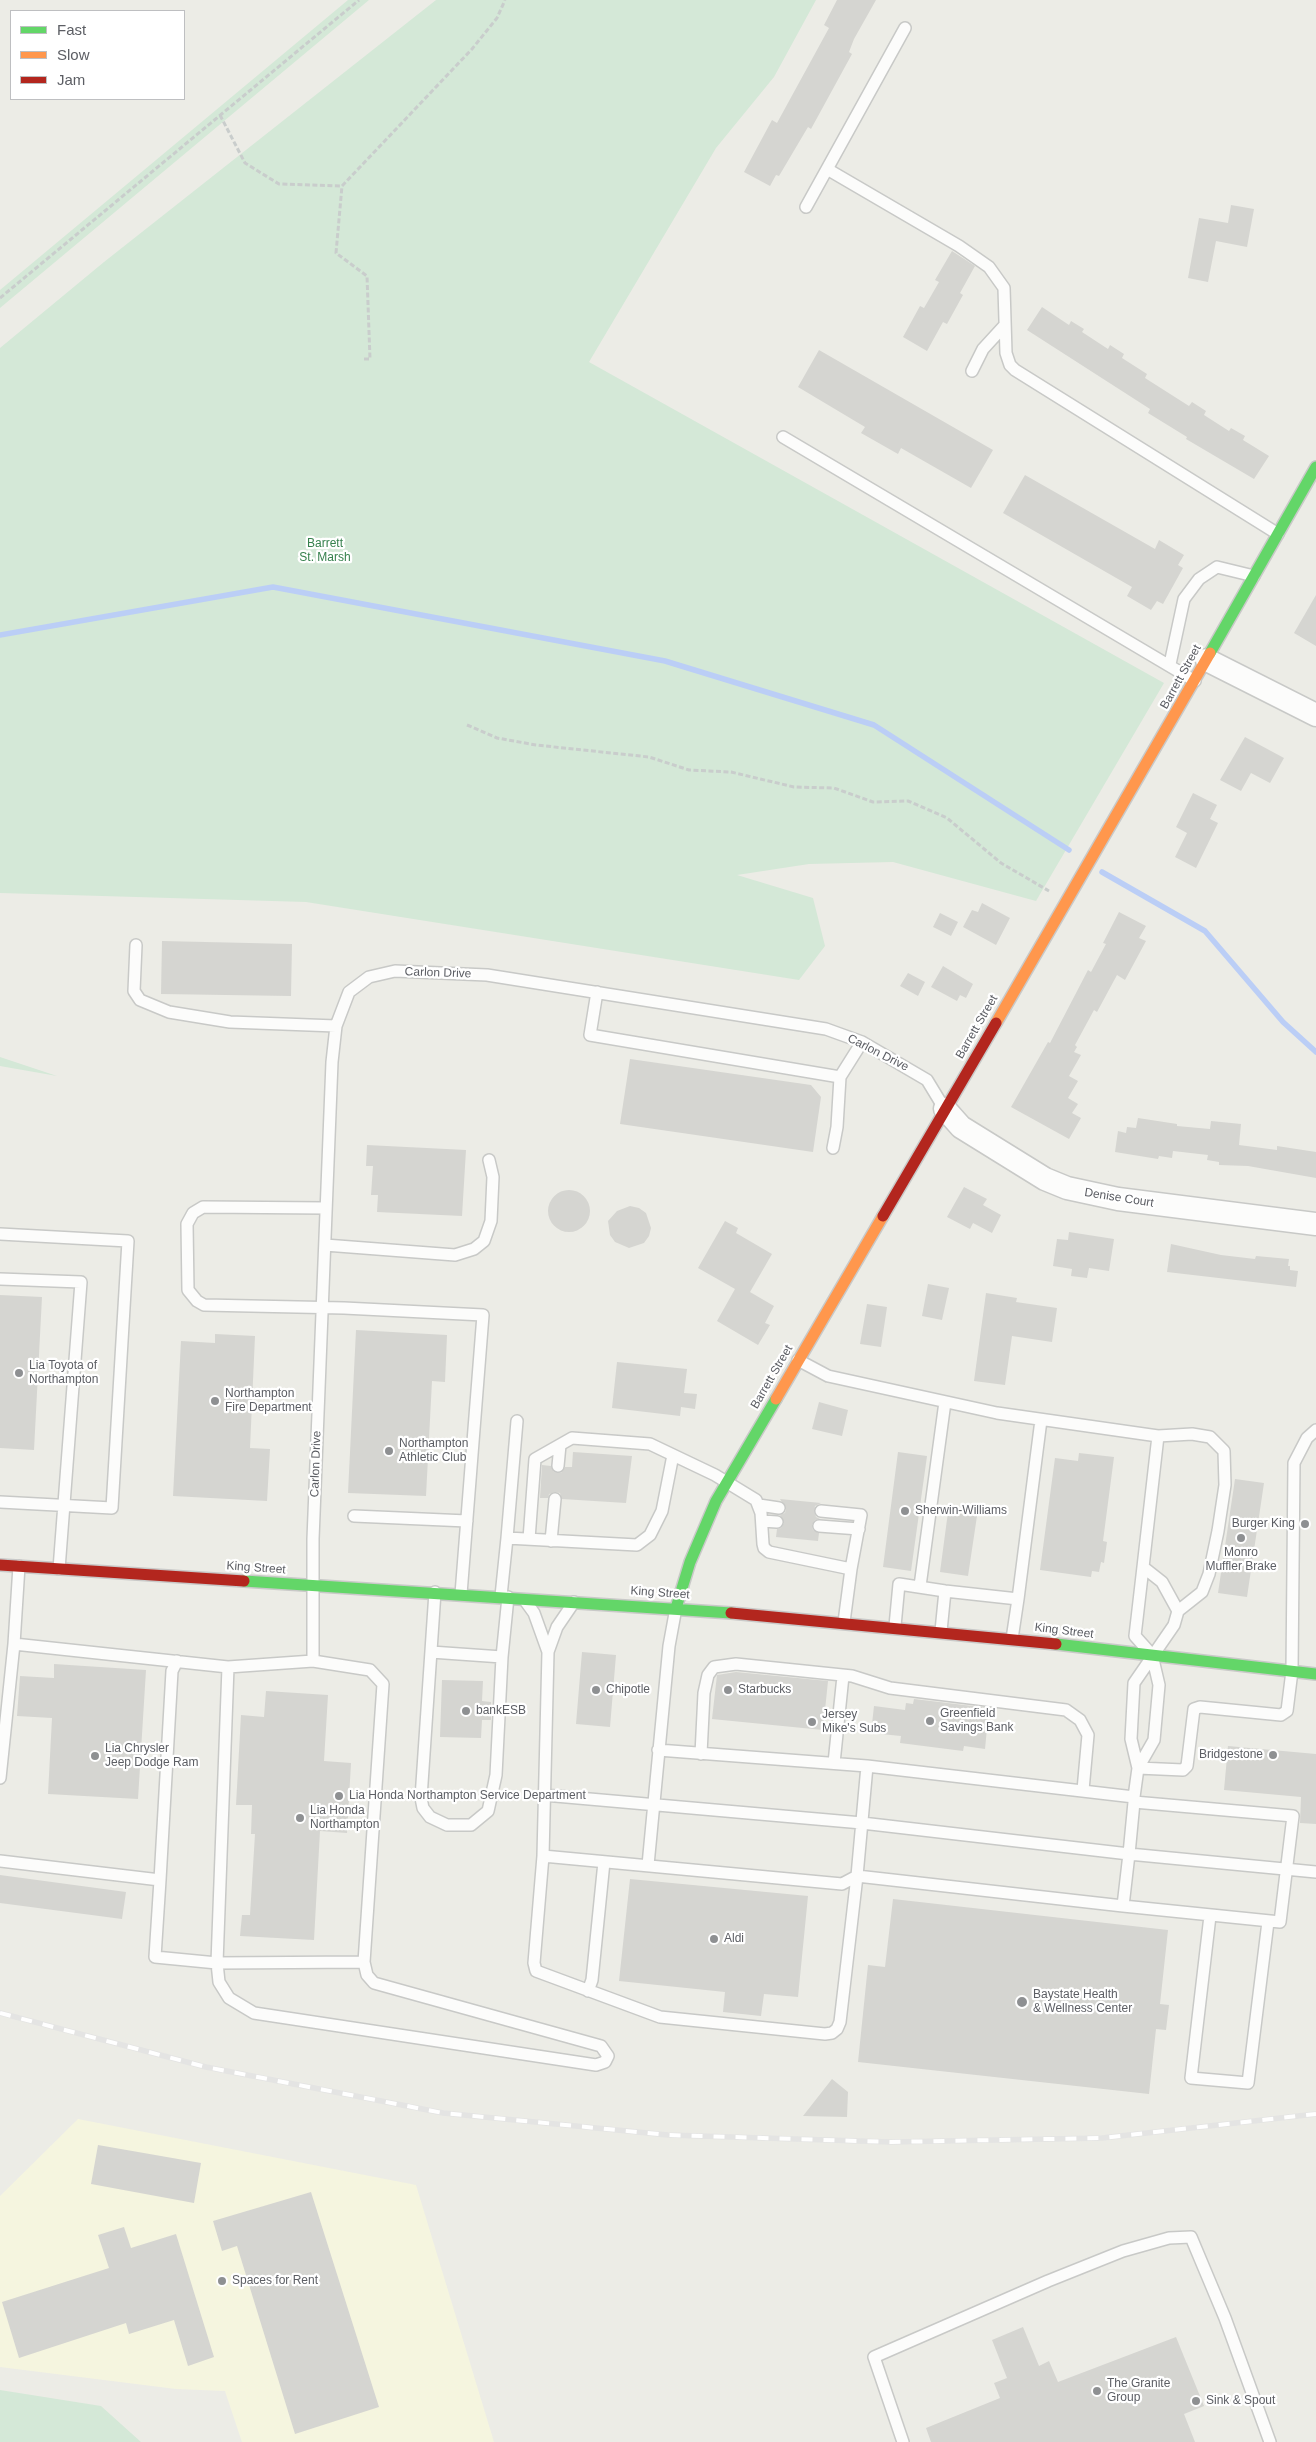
<!DOCTYPE html>
<html>
<head>
<meta charset="utf-8">
<style>
	body { margin:0 }
	#map { position:relative; width:1316px; height:2442px; overflow:hidden; background:#ecece6; font-family:Arial,sans-serif }
	canvas { display:block }
	.legend { position:absolute; left:10px; top:10px; width:175px; height:90px; box-sizing:border-box; background:#fff; border:1px solid #bebfc1; margin:0; padding:6px 9px; list-style:none; font-size:15px; color:#5c5e64 }
	.legend li { display:flex; align-items:center; gap:10px; height:25px }
	.legend b { width:25px; border:1px solid #bebfc1 }
</style>
</head>
<body>
<div id="map">
<canvas width="1316" height="2442"></canvas>
<ul class="legend">
<li><b style="height:6px;background:#63d668"></b>Fast</li>
<li><b style="height:6px;background:#ff974d"></b>Slow</li>
<li><b style="height:6px;background:#b3261e"></b>Jam</li>
</ul>
</div>
<script>
const g = document.querySelector('canvas').getContext('2d');
g.lineJoin = 'round';
function paint(path, color) { g.fillStyle = color; g.fill(path, 'evenodd'); }
const shape = rows => new Path2D(rows.map(r => 'M' + r).join(''));
function strokePath(path, color, width, dash) { g.strokeStyle = color; g.lineWidth = width; g.lineCap = dash ? 'butt' : 'round'; g.setLineDash(dash || []); g.stroke(path); }
function drawText(font, color, halo, rows, align = 'center') {
  g.font = font + ' Arial,sans-serif'; g.lineWidth = 4.5; g.setLineDash([]); g.textBaseline = 'middle'; g.strokeStyle = halo; g.fillStyle = color; for (const [text, x, y, turn = 0] of rows) {
    g.save(); g.translate(x, y); g.rotate((+turn || 0) * Math.PI / 180); g.textAlign = isNaN(turn) ? turn : align; if (halo) g.strokeText(text, 0, 0); g.fillText(text, 0, 0); g.restore();
  }
}
const commercial = shape([
	[78,2119,416,2185,494,2442,242,2442,225,2391,176,2389,0,2367,0,2196]
]);
const green = shape([
	[348,0,369,0,0,308,0,290],
	[436,0,816,0,774,77,716,148,589,362,1164,683,1036,901,893,862,809,864,737,875,813,898,825,946,799,980,306,902,0,893,0,348,104,262],
	[0,1057,57,1076,0,1066],
	[0,2390,101,2406,141,2442,0,2442]
]);
const stream = shape([
	[0,635,273,587,665,661,874,725,1069,850],
	[1102,872,1205,931,1283,1022,1316,1052]
]);
const building = shape([
	[837,0,876,0,854,39,849,52,852,54,811,129,808,127,779,176,776,175,770,186,744,172,772,120,777,123,829,28,824,25],
	[1231,205,1254,209,1247,247,1216,241,1208,282,1188,278,1199,218,1228,223],
	[952,251,975,266,960,293,963,295,947,324,943,322,927,351,903,337,920,306,924,308,939,282,935,280],
	[1042,307,1069,325,1071,321,1084,329,1082,332,1108,349,1110,345,1124,354,1122,358,1147,374,1145,378,1189,406,1192,402,1206,411,1204,415,1229,431,1231,428,1245,436,1243,440,1269,456,1254,479,1186,439,1187,437,1148,413,1150,409,1027,330],
	[819,350,993,450,971,488,901,448,898,454,861,433,865,427,798,387],
	[1025,475,1155,549,1159,540,1184,555,1178,565,1183,568,1163,604,1157,601,1151,610,1127,596,1132,587,1003,513],
	[1316,595,1316,646,1294,633],
	[1245,737,1284,758,1270,783,1251,773,1241,791,1220,780],
	[1193,793,1217,805,1210,819,1218,823,1196,868,1175,857,1187,833,1176,827],
	[982,903,1010,918,996,945,963,927,972,910,978,912],
	[1119,912,1146,926,1139,938,1146,941,1125,980,1117,975,1097,1012,1094,1010,1075,1045,1077,1047,1074,1052,1081,1055,1069,1076,1078,1081,1068,1098,1078,1104,1072,1113,1081,1118,1069,1139,1011,1107,1048,1042,1050,1043,1088,970,1091,972,1106,944,1103,943],
	[940,913,958,922,951,936,933,927],
	[162,941,292,944,291,996,161,994],
	[943,966,973,984,966,998,960,995,957,1001,931,987],
	[908,973,925,982,918,996,900,986],
	[630,1059,811,1085,821,1097,813,1152,620,1124],
	[1138,1118,1177,1124,1177,1126,1210,1129,1211,1121,1241,1124,1239,1145,1277,1150,1277,1146,1316,1152,1316,1178,1248,1166,1219,1165,1219,1162,1207,1160,1208,1155,1173,1151,1172,1158,1159,1156,1158,1159,1115,1152,1118,1131,1126,1133,1127,1127,1136,1128],
	[367,1145,466,1150,462,1216,377,1212,378,1195,371,1195,373,1166,366,1166],
	[964,1187,987,1199,983,1205,1001,1215,992,1233,973,1223,970,1229,947,1217],
	'548 1211a21 21 0 1 1 42 0a21 21 0 1 1-42 0Z',
	[630,1206,639,1208,646,1213,651,1228,649,1236,644,1243,629,1248,615,1242,610,1235,608,1221,617,1211],
	[725,1221,738,1228,736,1233,772,1254,750,1292,774,1306,765,1323,770,1325,758,1345,717,1321,735,1289,698,1268],
	[1069,1232,1114,1239,1109,1271,1089,1268,1087,1278,1071,1276,1072,1269,1053,1266,1057,1239,1068,1240],
	[1171,1244,1221,1255,1255,1259,1256,1256,1289,1259,1288,1266,1290,1266,1290,1270,1298,1271,1296,1287,1167,1272],
	[928,1284,949,1288,942,1320,922,1316],
	[986,1293,1017,1298,1016,1302,1057,1308,1052,1342,1012,1336,1005,1385,974,1381],
	[0,1295,42,1297,34,1450,0,1448],
	[867,1304,887,1307,881,1347,860,1344],
	[356,1330,447,1335,445,1382,432,1381,426,1496,348,1493],
	[215,1334,255,1336,250,1448,270,1449,267,1501,173,1496,181,1341,215,1343],
	[617,1362,687,1369,684,1393,697,1394,695,1409,681,1407,680,1416,612,1408],
	[819,1402,848,1410,842,1436,812,1429],
	[573,1452,632,1456,626,1503,562,1499,560,1493,555,1492,549,1494,548,1498,540,1498,542,1465,551,1466,554,1472,561,1473,565,1467,572,1467],
	[898,1452,927,1456,911,1571,883,1567],
	[1079,1453,1114,1457,1103,1541,1107,1542,1104,1563,1101,1562,1099,1572,1092,1571,1091,1577,1040,1570,1055,1458,1078,1461],
	[1235,1479,1264,1483,1247,1597,1218,1593],
	[780,1499,821,1503,815,1506,814,1511,816,1517,820,1519,815,1520,812,1525,813,1530,819,1533,818,1541,776,1537,777,1529,781,1528,784,1523,780,1515,785,1513,786,1509],
	[948,1512,977,1516,968,1576,940,1572],
	[582,1652,616,1655,610,1727,576,1724],
	[54,1664,146,1670,138,1799,48,1794,52,1718,17,1716,20,1676,54,1678],
	[736,1672,828,1681,823,1730,712,1719,717,1675],
	[442,1680,483,1681,482,1701,491,1702,491,1720,482,1720,481,1738,440,1737],
	[266,1691,328,1695,324,1761,351,1763,347,1833,320,1831,314,1940,240,1936,242,1915,250,1915,255,1834,251,1834,252,1805,236,1805,241,1715,264,1717],
	[914,1699,989,1708,985,1749,964,1746,963,1751,900,1743,901,1736,871,1733,874,1706,905,1710,906,1703,913,1704],
	[1228,1746,1316,1754,1316,1824,1300,1823,1301,1797,1224,1790],
	[0,1875,126,1892,122,1919,0,1903],
	[630,1879,808,1896,798,1997,764,1994,761,2016,723,2012,725,1992,619,1981],
	[893,1899,1168,1930,1160,2004,1169,2005,1166,2030,1156,2029,1149,2094,858,2062,868,1965,885,1967],
	[832,2079,848,2092,847,2117,803,2116],
	[98,2145,201,2163,194,2203,91,2184],
	[311,2192,379,2407,295,2434,237,2246,222,2251,213,2221],
	[124,2227,131,2248,176,2234,214,2357,188,2366,174,2320,129,2334,126,2323,19,2358,2,2302,109,2268,98,2235],
	[1023,2327,1039,2366,1049,2361,1058,2382,1176,2337,1204,2406,1184,2414,1195,2442,931,2442,926,2428,1000,2398,994,2383,1007,2378,992,2340]
]);
const path = shape([
	[220,115,245,163,279,184,342,186],
	[0,298,359,0],
	[364,359,370,359,367,276,336,253,342,186,472,49,497,18,505,0],
	[467,725,497,738,536,745,649,757,689,770,731,772,794,787,834,788,873,802,908,801,947,818,1001,863,1049,891]
]);
const lane = shape([
	[827,169,959,246,989,267,1004,288,1006,353,1010,365,1015,370,1278,534],
	[806,207,905,28],
	[972,371,983,349,1005,325],
	[783,437,1195,681],
	[1170,664,1184,599,1199,579,1217,567,1254,576],
	[136,945,134,991,140,1000,169,1012,230,1022,336,1026],
	[597,992,590,1035,840,1077],
	[833,1148,837,1127,840,1077,862,1042],
	[326,1208,203,1207,193,1213,187,1224,188,1290,197,1301,204,1305,344,1308,483,1315,461,1594],
	[0,1234,128,1241,112,1508,0,1502],
	[325,1245,455,1255,474,1249,484,1241,491,1221,493,1177,489,1160],
	[0,1279,81,1282,59,1569],
	[798,1360,828,1376,997,1413,1158,1436,1192,1434,1210,1437,1224,1451,1225,1485,1218,1531,1209,1574,1202,1592,1178,1611,1174,1625,1134,1683,1131,1739,1138,1768,1134,1797,1134,1802,1129,1854,1123,1906,1280,1922,1293,1816,1134,1802],
	[558,1466,560,1445],
	[759,1505,779,1508],
	[354,1516,467,1521],
	[762,1521,777,1522],
	[819,1526,859,1529],
	[507,1538,517,1421],
	[529,1539,535,1459,572,1438,650,1444,715,1475,756,1500,761,1513,763,1544,764,1548,769,1552,851,1569,861,1515,821,1511],
	[551,1541,555,1499],
	[1143,1567,1158,1436],
	[920,1586,945,1402],
	[435,1592,421,1798,423,1808,430,1817,447,1825,471,1825,488,1811,496,1775,502,1657,508,1597],
	[501,1596,507,1538,637,1545,650,1535,662,1511,673,1455],
	[1018,1599,1041,1420],
	[526,1602,534,1613,548,1652],
	[574,1602,557,1627,548,1652,543,1856,534,1963,536,1971,660,2017,825,2034,832,2033,837,2029,840,2022,857,1876],
	[844,1622,851,1569],
	[895,1626,899,1584,945,1591,1018,1599,1012,1639],
	[941,1631,945,1591],
	[14,1644,228,1667],
	[431,1652,502,1657],
	[313,1661,228,1667,217,1963,364,1962,383,1684,370,1670,313,1661,313,1539,332,1062,336,1026,349,992,369,977,395,971,487,975,826,1029,862,1042,927,1080,944,1108],
	[658,1750,867,1766],
	[701,1754,704,1693,708,1675,714,1667,736,1664,852,1676,890,1688,1066,1710,1080,1720,1088,1735,1083,1790],
	[834,1763,843,1676],
	[1138,1768,1183,1770,1187,1766,1194,1709,1200,1707,1281,1715,1287,1711,1292,1671,1294,1463,1307,1438,1316,1430],
	[1138,1768,1154,1740,1159,1685,1152,1655,1135,1636,1143,1567,1162,1582,1178,1611],
	[0,1778,14,1644,19,1566],
	[544,1795,862,1823,1129,1854,1316,1872],
	[543,1856,842,1884,857,1876],
	[0,1861,160,1880,155,1957,217,1963,219,1982,229,1998,254,2013,596,2065,605,2062,608,2056,601,2046,374,1983,367,1975,364,1962],
	[648,1865,669,1646,676,1608],
	[160,1880,172,1671,177,1661],
	[1123,1906,857,1876,867,1766,1134,1797],
	[1210,1916,1191,2078,1248,2083,1268,1922],
	[588,1991,592,1980,604,1862],
	[903,2442,874,2357,1048,2281,1123,2251,1169,2238,1191,2237,1225,2318,1270,2442]
]);
const street = shape([
	[1207,660,1316,715],
	[945,1109,961,1127,1045,1179,1067,1188,1118,1199,1316,1224]
]);
const fast = shape([
	[1210,653,1316,467],
	[244,1581,731,1613],
	[676,1608,690,1562,716,1501,776,1399],
	[1056,1644,1316,1674]
]);
const slow = shape([
	[996,1023,1210,653],
	[776,1399,883,1216]
]);
const jam = shape([
	[883,1216,996,1023],
	[0,1565,244,1581],
	[731,1613,1056,1644]
]);
const rail = shape([
	[0,2013,206,2067,443,2113,668,2135,891,2142,1102,2138,1316,2114]
]);
const markers = [
	[19,1373,5,"#8e9092"],
	[215,1401,5,"#8e9092"],
	[389,1451,5,"#8e9092"],
	[905,1511,5,"#8e9092"],
	[1305,1524,5,"#8e9092"],
	[1241,1538,5,"#8e9092"],
	[596,1690,5,"#8e9092"],
	[728,1690,5,"#8e9092"],
	[466,1711,5,"#8e9092"],
	[930,1721,5,"#8e9092"],
	[812,1722,5,"#8e9092"],
	[1273,1755,5,"#8e9092"],
	[95,1756,5,"#8e9092"],
	[339,1796,5,"#8e9092"],
	[300,1818,5,"#8e9092"],
	[714,1939,5,"#8e9092"],
	[1022,2002,6,"#8e9092"],
	[222,2281,5,"#8e9092"],
	[1097,2391,5,"#8e9092"],
	[1196,2401,5,"#8e9092"]
];
const parkNames = [
	["Barrett",325,544],
	["St. Marsh",325,558]
];
const streetNames = [
	["Barrett Street",1181,677,-61],
	["Carlon Drive",438,973,2],
	["Barrett Street",977,1027,-60],
	["Carlon Drive",878,1053,27],
	["Denise Court",1119,1198,9],
	["Barrett Street",772,1377,-60],
	["Carlon Drive",316,1464,-88],
	["King Street",256,1568,4],
	["King Street",660,1593,4],
	["King Street",1064,1631,7]
];
const poiNames = [
	["Lia Toyota of",29,1366],
	["Northampton",29,1380],
	["Northampton",225,1394],
	["Fire Department",225,1408],
	["Northampton",399,1444],
	["Athletic Club",399,1458],
	["Sherwin-Williams",915,1511],
	["Burger King",1295,1524,"right"],
	["Monro",1241,1553,"center"],
	["Muffler Brake",1241,1567,"center"],
	["Chipotle",606,1690],
	["Starbucks",738,1690],
	["bankESB",476,1711],
	["Greenfield",940,1714],
	["Savings Bank",940,1728],
	["Jersey",822,1715],
	["Mike's Subs",822,1729],
	["Lia Chrysler",105,1749],
	["Jeep Dodge Ram",105,1763],
	["Bridgestone",1263,1755,"right"],
	["Lia Honda Northampton Service Department",349,1796],
	["Lia Honda",310,1811],
	["Northampton",310,1825],
	["Aldi",724,1939],
	["Baystate Health",1033,1995],
	["& Wellness Center",1033,2009],
	["Spaces for Rent",232,2281],
	["The Granite",1107,2384],
	["Group",1107,2398],
	["Sink & Spout",1206,2401]
];
paint(commercial, '#f5f5df');
paint(green, '#d4e8d7');
strokePath(stream, '#bbcef6', 5.5);
paint(building, '#d5d5d1');
strokePath(lane, '#c8c9c7', 14);
strokePath(street, '#c8c9c7', 25);
strokePath(fast, '#c9c9c8', 14);
strokePath(slow, '#c9c9c8', 14);
strokePath(jam, '#c9c9c8', 14);
strokePath(path, '#c9cdcc', 3, [5, 2.5]);
strokePath(lane, '#fcfcfb', 11);
strokePath(street, '#fcfcfb', 22);
strokePath(fast, '#63d668', 11);
strokePath(slow, '#ff974d', 11);
strokePath(jam, '#b3261e', 11);
strokePath(rail, '#e4e4e3', 5.5);
strokePath(rail, '#fff', 4, [11]);
for (const [x, y, r, color] of markers) { const dot = new Path2D(); dot.arc(x, y, r, 0, 2 * Math.PI); g.fillStyle = color; g.fill(dot); strokePath(dot, '#fff', 2); }
drawText('12px', '#36814d', '#fff', parkNames);
drawText('12px', '#5c5e64', '#fff', streetNames);
drawText('12px', '#5c5e64', '#fff', poiNames, 'left');
</script>
</body>
</html>
